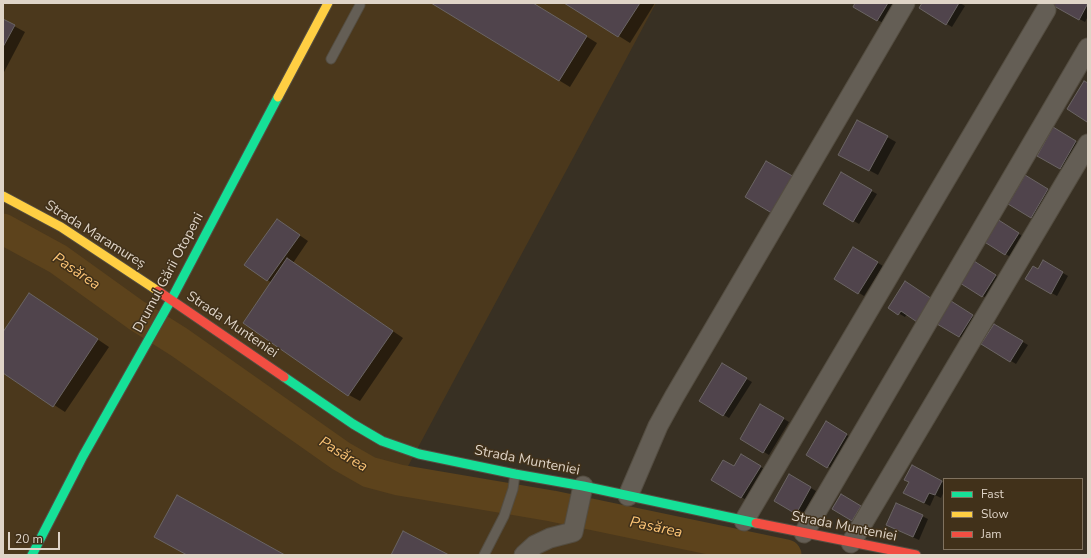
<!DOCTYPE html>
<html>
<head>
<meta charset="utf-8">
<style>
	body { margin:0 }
	#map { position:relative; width:1091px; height:558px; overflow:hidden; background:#383023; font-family:"Nunito Sans",sans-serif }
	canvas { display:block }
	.frame { position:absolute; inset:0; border:4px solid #dfd4c7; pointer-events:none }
	.legend { position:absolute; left:943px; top:478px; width:140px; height:72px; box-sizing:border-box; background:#41311a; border:1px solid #80725f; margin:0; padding:5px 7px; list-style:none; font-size:12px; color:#dfd4c7 }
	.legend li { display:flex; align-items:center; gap:8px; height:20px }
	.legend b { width:20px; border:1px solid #80725f }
	.scale { position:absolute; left:8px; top:532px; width:52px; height:18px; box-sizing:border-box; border:2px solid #dfd4c7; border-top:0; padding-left:5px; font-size:12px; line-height:14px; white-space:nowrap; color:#dfd4c7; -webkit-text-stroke:3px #41311a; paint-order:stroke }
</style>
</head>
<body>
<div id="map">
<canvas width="1091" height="558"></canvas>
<div class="frame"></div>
<ul class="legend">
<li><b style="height:5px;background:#16e098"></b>Fast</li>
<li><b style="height:5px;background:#ffcf43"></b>Slow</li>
<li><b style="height:5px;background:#f24e42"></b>Jam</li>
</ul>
<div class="scale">20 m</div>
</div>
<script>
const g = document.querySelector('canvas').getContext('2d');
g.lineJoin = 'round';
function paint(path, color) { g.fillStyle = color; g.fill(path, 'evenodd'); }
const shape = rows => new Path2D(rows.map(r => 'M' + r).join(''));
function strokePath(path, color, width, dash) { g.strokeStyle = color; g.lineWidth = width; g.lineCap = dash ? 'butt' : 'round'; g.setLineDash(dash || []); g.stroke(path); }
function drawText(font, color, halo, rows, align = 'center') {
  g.font = font + ' "Nunito Sans",sans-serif'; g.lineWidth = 3; g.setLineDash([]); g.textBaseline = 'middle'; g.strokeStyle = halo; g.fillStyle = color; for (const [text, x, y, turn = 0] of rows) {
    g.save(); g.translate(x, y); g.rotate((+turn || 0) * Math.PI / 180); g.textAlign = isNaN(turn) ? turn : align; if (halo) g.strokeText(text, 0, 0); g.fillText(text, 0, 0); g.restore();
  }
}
const built = shape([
	[3,3,656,3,407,468,506,483,724,529,711,555,3,555]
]);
const shadow = shape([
	[432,3,532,3,597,43,570,87],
	[566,3,655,3,630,43],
	[857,3,895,3,883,23,855,7],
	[923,3,960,3,965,6,952,27,920,8],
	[1057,3,1088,3,1088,16,1085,22,1055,6],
	[3,20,25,32,3,74],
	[1053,129,1081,145,1066,171,1038,155],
	[887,137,896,142,878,175,848,159],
	[841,174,877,194,859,224,824,203],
	[1025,176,1054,193,1037,220,1009,204],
	[277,220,308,241,293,263,403,338,360,401,349,395,244,323,272,283,245,265],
	[998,221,1024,237,1012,258,985,241],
	[854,248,883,266,864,296,835,278],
	[1043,261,1068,276,1057,296,1027,279,1038,270],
	[974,262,1001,279,988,299,961,283],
	[41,301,109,347,65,412,3,372,3,334],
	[937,303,907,314,905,317,889,308],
	[951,303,978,319,965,340,939,323],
	[994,325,1028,345,1016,364,983,344],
	[722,365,752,382,729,418,700,401],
	[760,405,789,422,769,455,741,438],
	[826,423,852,438,834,470,807,454],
	[741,456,766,470,748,501,712,480,734,467],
	[913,467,944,483,944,491,941,498,935,495,930,506,910,496,910,482],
	[790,476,816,491,802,516,775,501],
	[841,495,866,510,858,524,833,509],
	[897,504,928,519,919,540,893,528]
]);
const river = shape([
	[3,229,58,259,136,315,179,342,341,456,369,472,399,480,552,506,786,555]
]);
const building = shape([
	[431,3,533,3,587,36,559,81,431,3],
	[564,3,640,3,618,37,564,3],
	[855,3,888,3,877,21,853,7,855,3],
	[922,3,959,3,946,25,919,8,922,3],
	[1055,3,1088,3,1079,20,1054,6,1055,3],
	[3,19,15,25,3,47,3,19],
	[1084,81,1088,83,1088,119,1087,122,1067,109,1084,81],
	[857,120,888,136,869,171,838,155,857,120],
	[1053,127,1076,141,1060,169,1037,156,1053,127],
	[766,161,796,178,775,215,745,197,766,161],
	[841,172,872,190,853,222,823,204,841,172],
	[1025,175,1048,189,1031,218,1008,204,1025,175],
	[277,219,300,235,267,281,244,265,277,219],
	[997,219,1019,233,1005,255,983,241,997,219],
	[853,247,878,262,858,294,834,279,853,247],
	[287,258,393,331,348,396,243,323,287,258],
	[1043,260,1063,272,1051,294,1025,279,1033,266,1038,269,1043,260],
	[974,261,996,275,982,297,960,283,974,261],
	[905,281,932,299,917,322,901,311,898,315,888,308,905,281],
	[29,293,98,339,53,407,3,373,3,332,29,293],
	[951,301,973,315,959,337,937,324,951,301],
	[994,324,1023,341,1010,362,981,344,994,324],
	[722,363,747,378,723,416,699,401,722,363],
	[760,404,784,418,763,453,740,439,760,404],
	[826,421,847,434,827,468,806,455,826,421],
	[741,454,761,466,741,498,711,480,723,460,734,466,741,454],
	[912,465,942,481,935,495,929,493,924,503,903,493,909,482,904,480,912,465],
	[789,474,811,487,796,514,774,501,789,474],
	[841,494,861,506,852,521,832,509,841,494],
	[177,495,285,555,187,555,154,537,177,495],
	[896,503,923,515,913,537,886,525,896,503],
	[403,531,449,555,391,555,403,531]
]);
const lane = shape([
	[331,59,360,5],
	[484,555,504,516,513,489,515,474]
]);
const street = shape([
	[628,496,658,426,674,397,905,3],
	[744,521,1046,10],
	[804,533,1088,48],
	[851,543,1088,144],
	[524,555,535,545,550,538,573,532,583,486]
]);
const fast = shape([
	[284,377,353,424,382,441,419,454,515,474,583,486,756,523],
	[32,555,83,456,171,300,278,97]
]);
const slow = shape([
	[278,97,328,3],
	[3,196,61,227,158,291]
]);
const jam = shape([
	[158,291,284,377],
	[756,523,916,555]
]);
const streetNames = [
	["Strada Maramureș",95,235,32],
	["Drumul Gării Otopeni",169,273,-62],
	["Strada Munteniei",232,325,34],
	["Strada Munteniei",527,461,11],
	["Strada Munteniei",844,527,11]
];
const waterNames = [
	["Pasărea",76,272,34],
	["Pasărea",343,455,31],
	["Pasărea",656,528,12]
];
paint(built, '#4b381c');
paint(shadow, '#0007');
strokePath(river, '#5d431c', 31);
paint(building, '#50444c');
strokePath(building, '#6a6463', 1);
strokePath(lane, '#544d41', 11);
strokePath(street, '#544d41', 21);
strokePath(fast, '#544d41', 11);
strokePath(slow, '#544d41', 11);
strokePath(jam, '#544d41', 11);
strokePath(lane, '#645e55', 9);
strokePath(street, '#645e55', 19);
strokePath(fast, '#16e098', 9);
strokePath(slow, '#ffcf43', 9);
strokePath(jam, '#f24e42', 9);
drawText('14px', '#dfd4c7', '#41311a', streetNames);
drawText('italic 15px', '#fdc576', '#41311a', waterNames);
</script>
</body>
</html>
